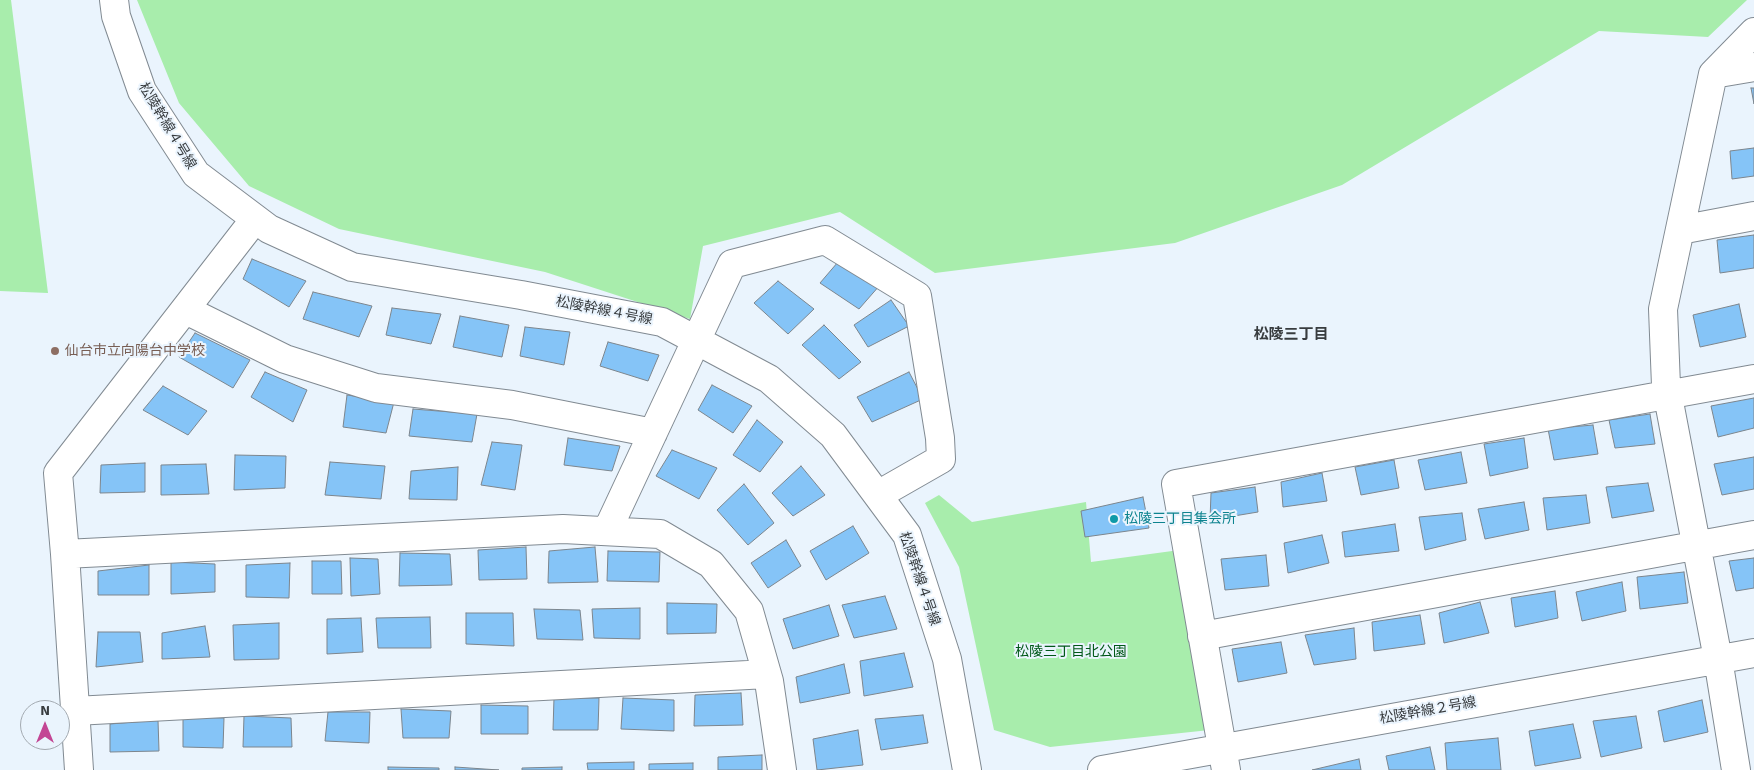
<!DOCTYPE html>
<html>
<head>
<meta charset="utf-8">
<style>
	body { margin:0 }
	#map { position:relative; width:1754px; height:770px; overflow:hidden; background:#eaf4fd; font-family:Signika,sans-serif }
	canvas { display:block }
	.north { position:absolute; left:20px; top:700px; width:50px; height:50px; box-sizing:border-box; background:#eaf4fd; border:1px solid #a3aab1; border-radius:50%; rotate:0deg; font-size:14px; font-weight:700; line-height:20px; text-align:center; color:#383c3f }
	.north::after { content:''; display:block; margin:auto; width:18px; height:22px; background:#c34594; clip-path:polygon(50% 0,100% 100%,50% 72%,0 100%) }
</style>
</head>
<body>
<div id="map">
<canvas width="1754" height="770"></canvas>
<div class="north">N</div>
</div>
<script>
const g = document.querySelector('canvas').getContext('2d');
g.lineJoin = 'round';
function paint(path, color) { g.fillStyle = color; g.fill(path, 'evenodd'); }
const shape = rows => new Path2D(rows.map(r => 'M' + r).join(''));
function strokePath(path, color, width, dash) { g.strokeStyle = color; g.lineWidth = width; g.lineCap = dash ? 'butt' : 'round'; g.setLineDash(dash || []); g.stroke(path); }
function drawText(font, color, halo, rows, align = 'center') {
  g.font = font + ' Signika,"Noto Sans JP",sans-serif'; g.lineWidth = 4; g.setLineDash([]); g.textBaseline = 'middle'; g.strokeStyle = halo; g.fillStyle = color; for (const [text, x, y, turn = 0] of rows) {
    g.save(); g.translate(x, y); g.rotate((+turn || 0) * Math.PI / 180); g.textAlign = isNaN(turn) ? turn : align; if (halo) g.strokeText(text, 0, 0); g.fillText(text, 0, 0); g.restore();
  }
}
const green = shape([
	[0,0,11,0,48,293,0,291],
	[137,0,1747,0,1708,37,1599,31,1342,185,1175,243,935,273,840,212,703,246,690,319,545,272,339,229,249,186,179,103],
	[939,495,972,522,1086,502,1091,562,1187,549,1219,729,1050,747,994,730,959,567,925,503]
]);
const building = shape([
	[1751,88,1754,88,1754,104,1751,88],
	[1754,148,1754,176,1732,179,1730,151,1754,148],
	[1754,235,1754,268,1720,273,1717,240,1754,235],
	[252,259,306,281,289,307,243,279,252,259],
	[838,262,880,285,859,309,820,283,838,262],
	[778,281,814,309,788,334,754,303,778,281],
	[313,292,372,306,359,337,303,319,313,292],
	[891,300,909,326,868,347,854,325,891,300],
	[1739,304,1746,337,1700,347,1693,315,1739,304],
	[392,308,441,314,431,344,386,335,392,308],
	[460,316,509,325,502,357,453,347,460,316],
	[824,325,861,362,839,379,802,345,824,325],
	[525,327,570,332,564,365,520,356,525,327],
	[195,333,250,360,233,388,179,357,195,333],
	[608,342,659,355,648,381,600,366,608,342],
	[265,372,307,390,293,422,251,397,265,372],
	[909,372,923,399,872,422,857,397,909,372],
	[712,385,752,406,733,433,698,410,712,385],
	[163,386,207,411,188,435,143,410,163,386],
	[347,395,394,402,386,433,343,427,347,395],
	[1754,398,1754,428,1718,437,1711,406,1754,398],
	[413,409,477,414,472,442,409,436,413,409],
	[1650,414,1655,444,1615,448,1609,420,1650,414],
	[757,420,783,442,760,472,733,455,757,420],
	[1593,425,1598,454,1554,460,1548,429,1593,425],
	[568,438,620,446,612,471,564,465,568,438],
	[1524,438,1528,468,1490,476,1484,444,1524,438],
	[492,442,522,445,515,490,481,485,492,442],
	[672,450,717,468,699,499,656,476,672,450],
	[1461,452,1467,483,1425,490,1418,460,1461,452],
	[235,455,286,456,285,488,234,490,235,455],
	[1754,457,1754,489,1722,495,1714,464,1754,457],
	[1394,460,1399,488,1361,495,1355,467,1394,460],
	[330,462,385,466,381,499,325,495,330,462],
	[145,463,145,492,100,493,101,465,145,463],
	[206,464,209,494,161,495,161,465,206,464],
	[801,466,825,495,793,516,772,493,801,466],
	[458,467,457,500,409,499,411,471,458,467],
	[1322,473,1327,501,1283,507,1281,482,1322,473],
	[1648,483,1654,511,1612,518,1606,487,1648,483],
	[744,484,774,523,748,545,717,510,744,484],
	[1255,487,1258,512,1210,520,1211,493,1255,487],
	[1586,495,1590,523,1547,530,1543,498,1586,495],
	[1143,497,1149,528,1085,537,1081,511,1143,497],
	[1524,502,1529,530,1485,539,1478,509,1524,502],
	[1462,513,1466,540,1425,550,1419,517,1462,513],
	[1395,524,1399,551,1345,557,1342,532,1395,524],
	[853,526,869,553,826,580,810,551,853,526],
	[1322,535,1329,563,1288,573,1284,543,1322,535],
	[786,540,801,566,768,588,751,563,786,540],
	[526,547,527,579,479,580,478,550,526,547],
	[595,547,598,582,548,583,549,551,595,547],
	[608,551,660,552,659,582,607,581,608,551],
	[400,553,450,554,452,585,399,586,400,553],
	[1266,555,1269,586,1225,590,1221,559,1266,555],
	[350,558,378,559,380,594,351,596,350,558],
	[1754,558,1754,588,1736,591,1729,561,1754,558],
	[312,561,341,561,342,594,312,594,312,561],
	[171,562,215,564,215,592,171,594,171,562],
	[290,563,289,598,246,597,246,565,290,563],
	[149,565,149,595,98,595,98,571,149,565],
	[1684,572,1688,603,1640,609,1637,577,1684,572],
	[1622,582,1626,611,1582,621,1576,592,1622,582],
	[1555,591,1558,618,1515,627,1511,598,1555,591],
	[885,596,897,629,854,638,842,605,885,596],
	[1480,602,1489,633,1444,643,1439,613,1480,602],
	[667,603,717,604,716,633,667,634,667,603],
	[829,605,839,636,793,649,783,619,829,605],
	[640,608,640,639,594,638,592,609,640,608],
	[534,609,580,610,583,640,537,639,534,609],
	[466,613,513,613,514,646,466,644,466,613],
	[1420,615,1425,644,1374,651,1372,622,1420,615],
	[430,617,431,648,378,648,376,618,430,617],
	[361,618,363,652,327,654,327,619,361,618],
	[279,623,279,659,234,660,233,625,279,623],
	[205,626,210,657,162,659,162,633,205,626],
	[1354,628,1356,659,1314,665,1305,635,1354,628],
	[98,632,140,632,143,662,96,667,98,632],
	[1281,642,1287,673,1238,682,1232,649,1281,642],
	[904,653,913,687,864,696,860,661,904,653],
	[844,664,850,693,800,703,796,677,844,664],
	[741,693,743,725,694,726,695,695,741,693],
	[554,698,599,698,598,730,553,730,554,698],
	[623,698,674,700,674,731,621,729,623,698],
	[1702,700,1708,732,1664,742,1658,711,1702,700],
	[481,705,528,706,528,734,481,734,481,705],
	[401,709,451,711,449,738,403,738,401,709],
	[328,712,370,712,369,743,325,741,328,712],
	[923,715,928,743,881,750,875,719,923,715],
	[244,716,291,718,292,747,243,747,244,716],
	[1636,716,1642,748,1601,757,1593,721,1636,716],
	[183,717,224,718,223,748,183,747,183,717],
	[158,720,159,751,110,752,110,724,158,720],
	[1573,724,1581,758,1535,766,1529,731,1573,724],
	[858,730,863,765,817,770,813,739,858,730],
	[1498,738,1501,770,1447,770,1445,743,1498,738],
	[1430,747,1435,770,1389,770,1386,756,1430,747],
	[762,755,762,770,718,770,718,757,762,755],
	[1359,759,1361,770,1312,770,1359,759],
	[634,762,634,770,588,770,587,763,634,762],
	[693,763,693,770,649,770,649,764,693,763],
	[388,767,439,768,439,770,388,770,388,767],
	[455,767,499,770,455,770,455,767],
	[562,767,562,770,522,770,522,768,562,767]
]);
const minor = shape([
	[114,0,116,16,142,91,196,174,269,229,352,267,521,295,662,322,769,379,833,435,907,535,947,659,967,770],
	[1713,74,1754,32],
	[1680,230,1754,216],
	[186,310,285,359,376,388,512,405,653,433],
	[607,531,732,264,825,240,917,296,940,438,941,459,878,495],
	[65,554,58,473,255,219],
	[1202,636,1754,535],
	[75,711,767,674],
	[79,770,65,554,563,529,660,534,711,564,749,611,769,681,782,770],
	[1102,770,1754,653],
	[1226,770,1176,484,1754,379],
	[1736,770,1718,659,1666,386,1663,309,1713,74,1754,67]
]);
const markers = [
	[55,351,5,"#8d6e63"],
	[1114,519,5,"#0f9aa8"]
];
const streetNames = [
	["松陵幹線４号線",167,126,59],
	["松陵幹線４号線",604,311,11],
	["松陵幹線４号線",919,579,71],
	["松陵幹線２号線",1428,711,-10]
];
const educationNames = [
	["仙台市立向陽台中学校",65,351]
];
const cultureNames = [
	["松陵三丁目集会所",1124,519]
];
const parkNames = [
	["松陵三丁目北公園",1071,652]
];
const neighbourhoodNames = [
	["松陵三丁目",1291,335]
];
paint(green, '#a8edac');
paint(building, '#85c4f7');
strokePath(building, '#7c858d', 1);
strokePath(minor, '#818a92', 30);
strokePath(minor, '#fff', 28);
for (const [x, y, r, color] of markers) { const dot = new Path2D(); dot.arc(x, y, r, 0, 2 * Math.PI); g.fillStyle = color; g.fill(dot); strokePath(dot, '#eaf4fd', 2); }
drawText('14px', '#383c3f', '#eaf4fd', streetNames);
drawText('14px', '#785e54', '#eaf4fd', educationNames, 'left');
drawText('14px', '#0d838f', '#eaf4fd', cultureNames, 'left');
drawText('14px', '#005818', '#eaf4fd', parkNames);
drawText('bold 15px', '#383c3f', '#eaf4fd', neighbourhoodNames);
</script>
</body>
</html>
